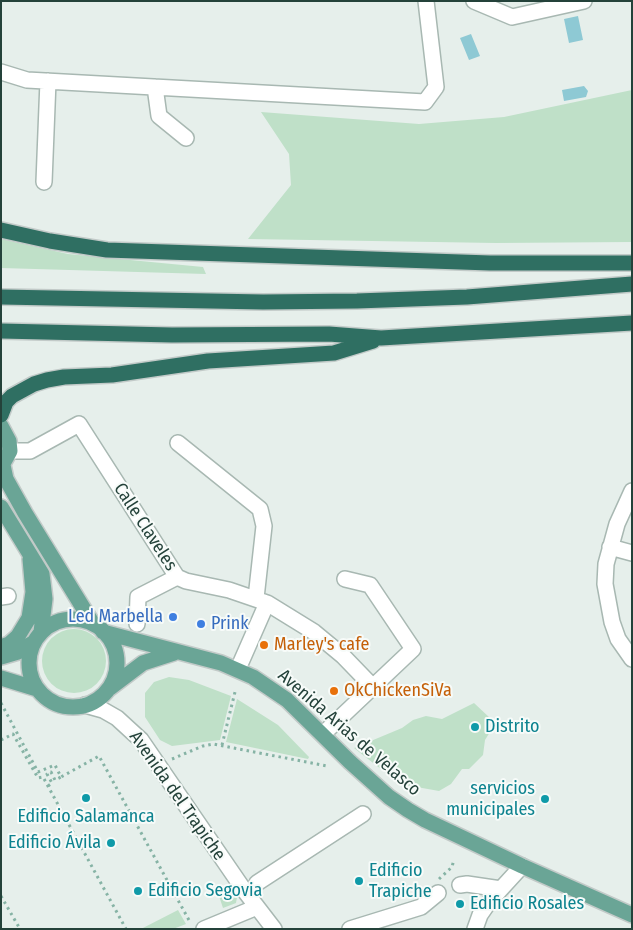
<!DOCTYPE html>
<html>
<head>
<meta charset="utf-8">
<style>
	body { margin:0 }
	#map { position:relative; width:633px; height:930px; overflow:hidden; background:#e6efeb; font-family:"Fira Sans Condensed",sans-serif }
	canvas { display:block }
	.frame { position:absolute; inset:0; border:2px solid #24423a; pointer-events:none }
</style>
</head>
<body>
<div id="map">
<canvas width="633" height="930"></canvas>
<div class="frame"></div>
</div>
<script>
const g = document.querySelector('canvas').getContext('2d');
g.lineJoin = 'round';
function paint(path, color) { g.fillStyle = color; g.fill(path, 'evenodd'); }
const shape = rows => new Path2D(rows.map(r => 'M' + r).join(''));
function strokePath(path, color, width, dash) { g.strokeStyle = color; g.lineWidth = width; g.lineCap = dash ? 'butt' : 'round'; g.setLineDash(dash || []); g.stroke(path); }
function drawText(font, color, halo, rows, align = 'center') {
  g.font = font + ' "Fira Sans Condensed",sans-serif'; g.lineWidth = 4; g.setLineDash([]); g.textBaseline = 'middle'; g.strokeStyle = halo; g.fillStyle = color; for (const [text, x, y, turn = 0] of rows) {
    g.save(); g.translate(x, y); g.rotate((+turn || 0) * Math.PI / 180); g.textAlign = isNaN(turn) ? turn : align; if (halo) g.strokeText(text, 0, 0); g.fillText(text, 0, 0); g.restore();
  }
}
const green = shape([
	[632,90,632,242,496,243,248,239,291,185,289,154,261,112,419,124,504,117],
	[1,239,68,254,203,267,206,274,1,268],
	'42 661a32 32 0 1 1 64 0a32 32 0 1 1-64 0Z',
	[169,677,189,680,231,696,220,740,172,746,160,740,145,717,145,693,154,682],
	[237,699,278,725,309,757,308,759,226,742],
	[474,703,490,718,490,732,485,740,483,755,469,769,462,769,451,784,439,791,400,784,354,748,402,728,413,720,426,716,442,719],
	[231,889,237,897,236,903,223,908,219,896],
	[178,910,186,924,173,929,141,929]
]);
const water = shape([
	[578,16,583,40,569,43,564,19],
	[471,34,480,56,469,60,460,38],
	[584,86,588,91,586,97,564,101,562,90]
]);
const path = shape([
	[1,703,38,772,55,765,61,777,99,756,190,922],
	[1,740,13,734,38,778,43,777,126,929],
	[222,745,235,692],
	[172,759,203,746,213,744,327,766],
	[48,786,52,783,47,774,51,772,55,780,61,777],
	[439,879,452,867,454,859],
	[1,896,20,929]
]);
const minor = shape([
	[474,1,512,17,584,1],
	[1,72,27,80,425,102,436,87,426,1],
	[155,87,159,116,186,138],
	[44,182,48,81],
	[178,443,260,509,264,526,256,598],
	[10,451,30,451,79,424,177,577,186,581,229,590,267,603,314,632,343,656,372,686],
	[632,491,617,524,606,564,605,584,612,622,618,639,632,659],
	[610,547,632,553],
	[1,597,8,596],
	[137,624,138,597,177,577],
	[238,669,267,603],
	[85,705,103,710,117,718,141,740,244,890,274,929],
	[323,734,413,649,370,585,345,579],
	[257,883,363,814],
	[460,885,467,884,501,889],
	[204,929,257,907],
	[350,929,421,907,438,893],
	[475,929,480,915,489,902,522,866]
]);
const major = shape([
	[1,426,9,441,10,451,1,467],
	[3,465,6,479,25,513,93,624],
	[1,507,42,574,45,599,41,632],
	'29 663a44 44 0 1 1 88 0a44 44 0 1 1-88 0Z',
	[103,632,221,663,253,677,287,700,350,762,389,797,408,810,425,820,522,866,632,915],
	[1,647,9,644,18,636,29,618,33,592,30,559],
	[1,657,18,652,34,642],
	[1,678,37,689],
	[110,688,143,663,174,653]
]);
const highway = shape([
	[1,230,50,241,107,250,490,263,632,263],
	[1,297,263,302,357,301,467,297,632,284],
	[1,331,172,335,329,334,381,338,632,323],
	[1,415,6,402,12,396,34,384,47,380,64,377,112,375,208,361,334,353,373,341]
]);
const markers = [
	[173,617,5,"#3f7fe0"],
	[201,624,5,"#3f7fe0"],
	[264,645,5,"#e8710a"],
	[334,691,5,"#e8710a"],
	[475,727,5,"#0f9aa8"],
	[86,798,5,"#0f9aa8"],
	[545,799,5,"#0f9aa8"],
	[111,843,5,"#0f9aa8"],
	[359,881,5,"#0f9aa8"],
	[138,891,5,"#0f9aa8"],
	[460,904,5,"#0f9aa8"]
];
const streetNames = [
	["Calle Claveles",145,527,57],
	["Avenida Arias de Velasco",349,733,41],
	["Avenida del Trapiche",177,796,55]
];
const shopNames = [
	["Led Marbella",163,617],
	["Prink",211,624,"left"]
];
const foodNames = [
	["Marley's cafe",274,645],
	["OkChickenSiVa",344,691]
];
const cultureNames = [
	["Distrito",485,727],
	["servicios",535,789,"right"],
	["municipales",535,810,"right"],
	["Edificio Salamanca",86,817,"center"],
	["Edificio Ávila",101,843,"right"],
	["Edificio",369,871],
	["Trapiche",369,892],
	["Edificio Segovia",148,891],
	["Edificio Rosales",470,904]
];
paint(green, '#bfe0c8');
paint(water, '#8ec9d4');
strokePath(minor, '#a8b8b2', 18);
strokePath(major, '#c2cac8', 18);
strokePath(highway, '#c2cac8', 18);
strokePath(path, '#86b3a5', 3, [2.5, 4]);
strokePath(minor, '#fff', 15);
strokePath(major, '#6aa596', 15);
strokePath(highway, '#2f6f62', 15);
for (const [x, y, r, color] of markers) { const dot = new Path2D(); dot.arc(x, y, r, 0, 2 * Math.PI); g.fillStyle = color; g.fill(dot); strokePath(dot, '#f7fbf9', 2); }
drawText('18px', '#24423a', '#f7fbf9', streetNames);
drawText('18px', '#366cbe', '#f7fbf9', shopNames, 'right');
drawText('18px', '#c56008', '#f7fbf9', foodNames, 'left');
drawText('18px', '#0d838f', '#f7fbf9', cultureNames, 'left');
</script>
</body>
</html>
